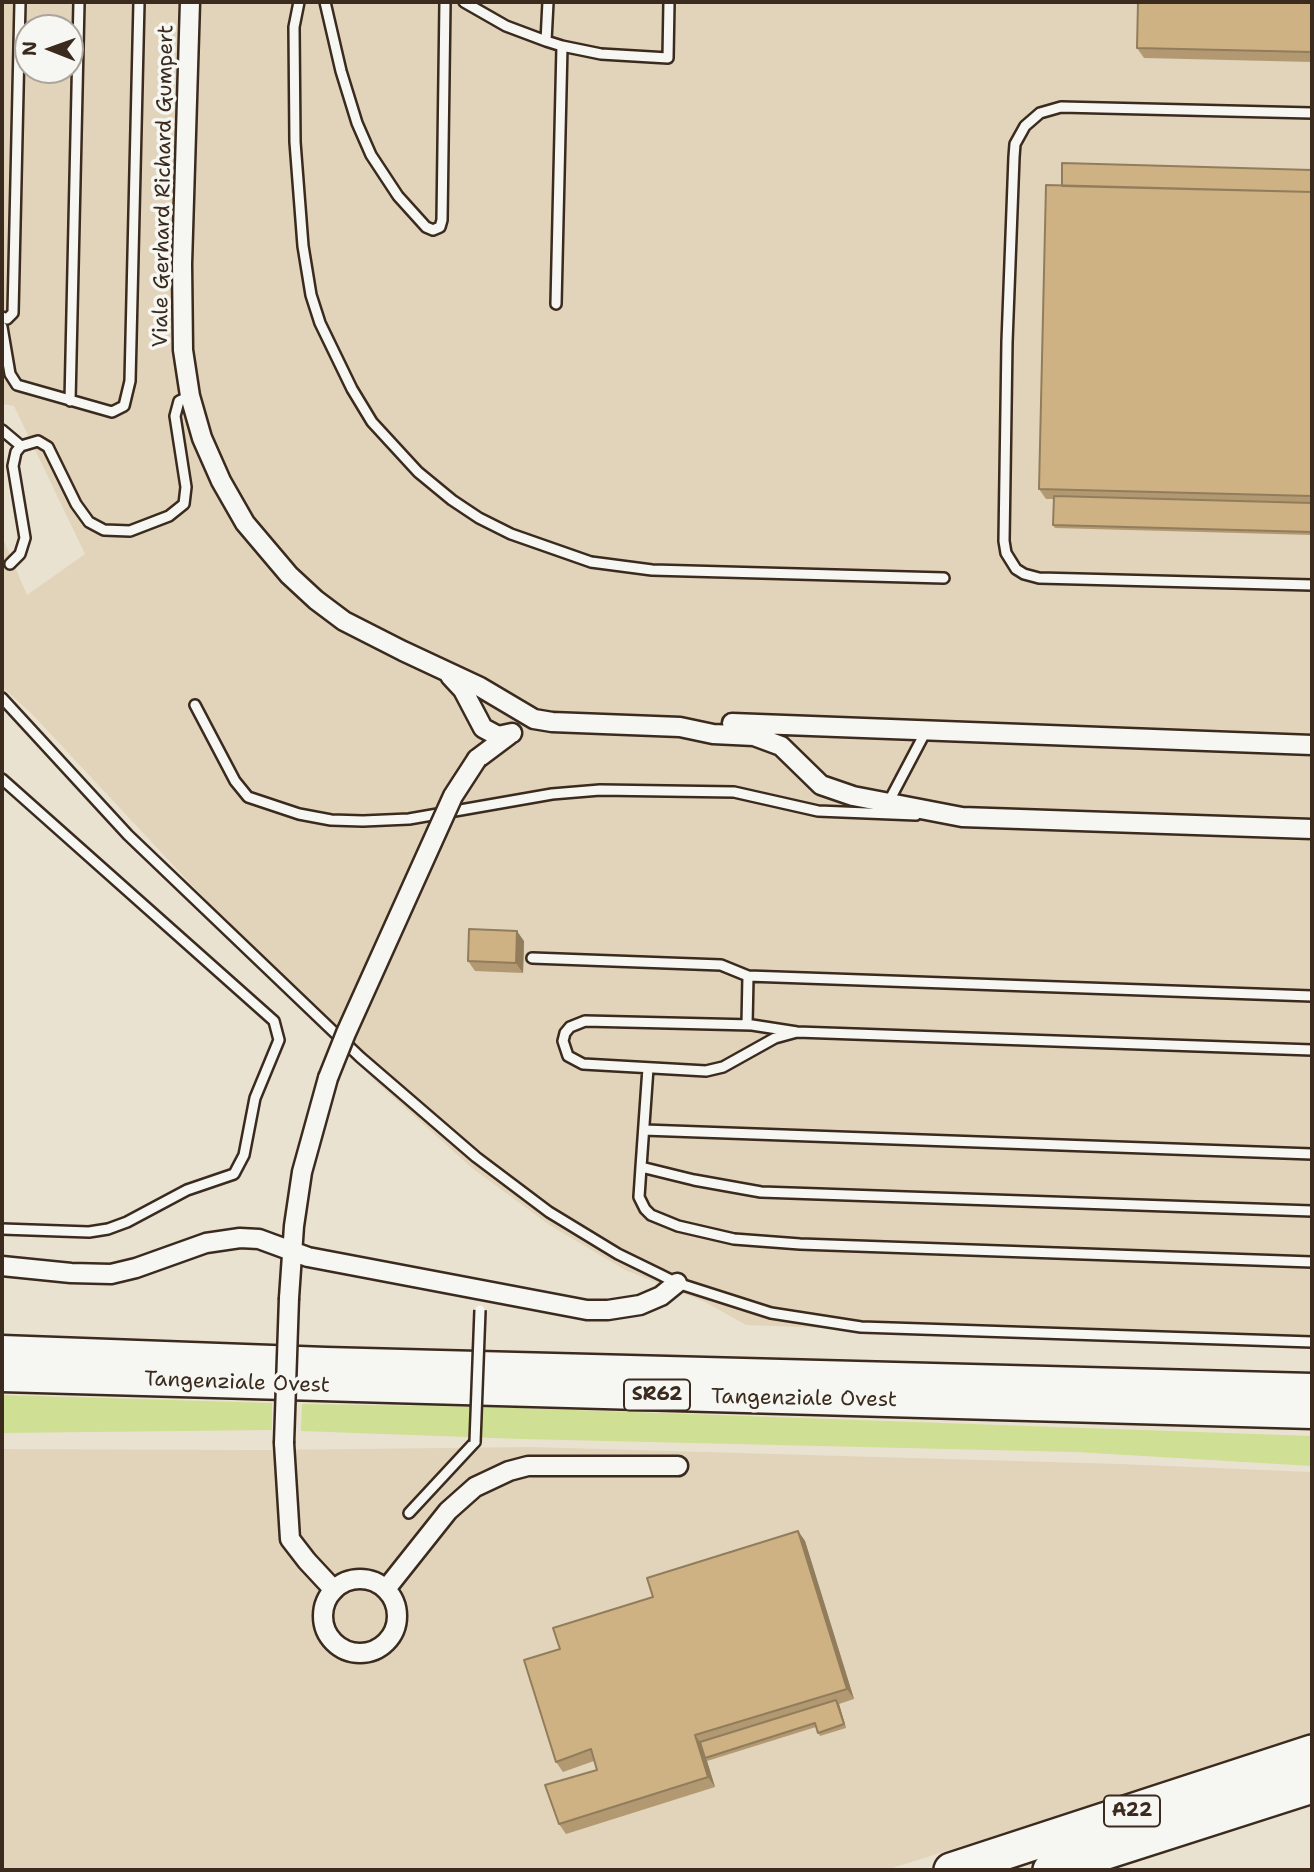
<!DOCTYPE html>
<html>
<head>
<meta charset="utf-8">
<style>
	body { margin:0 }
	#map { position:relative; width:1314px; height:1872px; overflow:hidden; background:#eae2d1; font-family:"Shantell Sans",sans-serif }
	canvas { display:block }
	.frame { position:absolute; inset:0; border:4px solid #3b2a1e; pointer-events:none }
	.north { position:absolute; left:14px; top:14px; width:70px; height:70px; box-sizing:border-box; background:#f6f6f2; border:2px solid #aba49d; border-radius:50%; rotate:271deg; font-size:19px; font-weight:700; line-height:28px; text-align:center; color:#3b2a1e }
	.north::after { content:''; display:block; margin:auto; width:24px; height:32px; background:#3b2a1e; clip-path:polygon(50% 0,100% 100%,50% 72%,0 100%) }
</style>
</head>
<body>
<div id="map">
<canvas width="1314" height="1872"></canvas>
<div class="frame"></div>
<div class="north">N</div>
</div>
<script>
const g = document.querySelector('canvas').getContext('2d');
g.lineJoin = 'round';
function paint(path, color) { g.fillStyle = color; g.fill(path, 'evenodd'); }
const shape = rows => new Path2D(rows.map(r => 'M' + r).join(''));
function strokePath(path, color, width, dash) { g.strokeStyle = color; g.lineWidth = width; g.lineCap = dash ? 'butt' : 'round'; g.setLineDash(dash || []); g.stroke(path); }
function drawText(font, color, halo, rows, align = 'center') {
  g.font = font + ' "Shantell Sans",sans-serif'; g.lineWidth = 7; g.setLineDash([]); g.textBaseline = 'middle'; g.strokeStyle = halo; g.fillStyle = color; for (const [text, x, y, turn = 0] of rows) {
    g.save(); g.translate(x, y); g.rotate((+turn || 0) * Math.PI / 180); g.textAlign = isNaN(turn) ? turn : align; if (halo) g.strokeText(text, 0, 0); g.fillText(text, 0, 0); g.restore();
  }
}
const built = shape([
	[2,2,1312,2,1312,1347,746,1325,705,1302,625,1270,551,1226,472,1168,372,1078,31,713,2,687,2,536,27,595,85,554,14,406,2,404],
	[28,28,70,28,70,70,28,70],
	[531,1447,1121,1464,1312,1472,1312,1736,886,1870,2,1870,2,1449,263,1450]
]);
const green = shape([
	[2,1395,272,1403,272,1430,2,1433],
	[302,1404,489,1407,1312,1436,1312,1466,1076,1452,522,1439,301,1431]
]);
const service = shape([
	[299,2,294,27,295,142,303,246,311,295,320,323,352,389,372,422,418,472,452,500,479,518,511,534,591,562,652,570,944,578],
	[325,2,341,71,357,123,371,155,398,196,426,227,433,230,440,227,442,220,445,2],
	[464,2,506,26,546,41,548,2],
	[546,41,562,46,556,304],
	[562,46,601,54,668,58,669,2],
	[1312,113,1061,107,1040,113,1025,126,1015,144,1014,157,1007,342,1004,541,1006,553,1016,569,1024,574,1039,578,1312,585],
	[2,317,7,319,13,313,20,2],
	[2,327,10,374,17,385,112,412,124,406,130,381,139,2],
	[70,401,79,2],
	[2,430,21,446],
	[10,564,20,554,25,538,13,466,16,452,21,446,38,441,48,447,76,504,89,522,104,530,130,531,169,516,184,504,186,487,175,416,179,401,190,396],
	[2,698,128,835,360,1057,476,1157,549,1212,618,1254,659,1274,677,1283,771,1313,861,1327,1312,1342],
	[195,705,235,781,248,797,299,814,331,820,363,821,409,819,552,794,600,790,734,792,818,811,916,815],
	[2,779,274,1021,279,1040,255,1098,244,1155,234,1174,187,1190,127,1222,108,1229,89,1232,2,1229],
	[888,803,926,731],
	[532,958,721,965,748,976],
	[747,1025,748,976,1312,996],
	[797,1032,775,1038,723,1067,706,1071,583,1064,568,1056,563,1041,565,1033,570,1027,585,1021,752,1025,797,1032,1312,1050],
	[648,1068,641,1167,694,1180,761,1192,1312,1211],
	[644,1130,1312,1154],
	[641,1167,639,1197,645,1209,651,1215,678,1226,734,1239,800,1244,1312,1262],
	[409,1513,475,1442]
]);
const minor = shape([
	[190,2,182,264,183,350,190,396,202,438,221,481,245,523,289,575,316,600,344,621,403,651,480,687,534,719,552,722,680,727,713,734,754,736,781,746,821,785,853,796,962,817,1312,829],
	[450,676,463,690,483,728,498,736,512,733],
	[732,723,1312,745],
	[477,759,509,735],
	[2,1266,71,1273,111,1274,136,1268,206,1243,240,1238,259,1239,308,1257,587,1310,608,1310,640,1305,661,1296,677,1283],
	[289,1298,294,1226,302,1172,328,1078],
	[284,1443,290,1539,307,1561,334,1590],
	'323 1616a37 37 0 1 1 74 0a37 37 0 1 1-74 0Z',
	[386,1589,448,1511,475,1487,509,1471,528,1466,678,1466]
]);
const trunk = shape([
	[2,1351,326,1363,1312,1389],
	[2,1376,1312,1413]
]);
const motorway = shape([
	[951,1870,1312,1752],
	[1050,1870,1312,1786]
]);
const serviceBridge = shape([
	[475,1442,480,1310]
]);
const minorBridge = shape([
	[328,1078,346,1033,453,796,477,759],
	[284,1443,289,1298]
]);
const wall = shape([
	[1312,2,1312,62,1144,58,1137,48],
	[1312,170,1312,535,1055,528,1053,525,1053,499,1046,499,1039,489,1062,186],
	[524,941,523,973,475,971,468,961],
	[798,1531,805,1541,854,1699,839,1704,846,1728,820,1736,816,1727,707,1761,715,1787,566,1834,559,1824,597,1770,594,1761,563,1772,556,1762,560,1649,653,1597]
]);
const shadedWall = shape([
	[517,931,524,941,523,973,516,963],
	[798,1531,805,1541,854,1699,847,1689],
	[836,1700,839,1704,846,1728,844,1724],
	[695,1735,702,1745,705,1758,707,1761,715,1787,708,1777]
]);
const building = shape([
	[1138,2,1312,2,1312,52,1137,48,1138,2],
	[1062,163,1312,170,1312,192,1062,186,1062,163],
	[1046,185,1312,192,1312,496,1039,489,1046,185],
	[1054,496,1312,503,1312,532,1053,525,1054,496],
	[469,929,517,931,516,963,468,961,469,929],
	[798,1531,847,1689,695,1735,708,1777,559,1824,545,1785,597,1770,591,1749,556,1762,524,1660,560,1649,553,1628,653,1597,647,1578,798,1531],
	[836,1700,844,1724,818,1733,815,1723,705,1758,700,1742,836,1700]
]);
const shields = [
	[657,1395,66],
	[1132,1811,56]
];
const shieldNames = [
	["SR62",657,1395],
	["A22",1132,1811]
];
const streetNames = [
	["Viale Gerhard Richard Gumpert",164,186,-89],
	["Tangenziale Ovest",237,1383,2],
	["Tangenziale Ovest",804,1399,1]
];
paint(built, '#e2d4ba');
paint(green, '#cfdf93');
strokePath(service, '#3b2a1e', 14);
strokePath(minor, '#3b2a1e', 23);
strokePath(trunk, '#3b2a1e', 35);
strokePath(motorway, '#3b2a1e', 38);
strokePath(service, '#f6f6f2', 9);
strokePath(minor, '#f6f6f2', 18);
strokePath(trunk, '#f6f6f2', 30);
strokePath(motorway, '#f6f6f2', 33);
strokePath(serviceBridge, '#3b2a1e', 14, []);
strokePath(minorBridge, '#3b2a1e', 23, []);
strokePath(serviceBridge, '#f6f6f2', 9);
strokePath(minorBridge, '#f6f6f2', 18);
paint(wall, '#b29972');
paint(shadedWall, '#917d5c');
paint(building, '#cfb284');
strokePath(building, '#917d5c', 2);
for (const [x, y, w] of shields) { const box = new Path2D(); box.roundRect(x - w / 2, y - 15.5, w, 31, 5); g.fillStyle = '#f6f6f2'; g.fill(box); strokePath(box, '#3b2a1e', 2); }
drawText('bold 19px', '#3b2a1e', null, shieldNames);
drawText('21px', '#3b2a1e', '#f6f6f2', streetNames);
</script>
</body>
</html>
